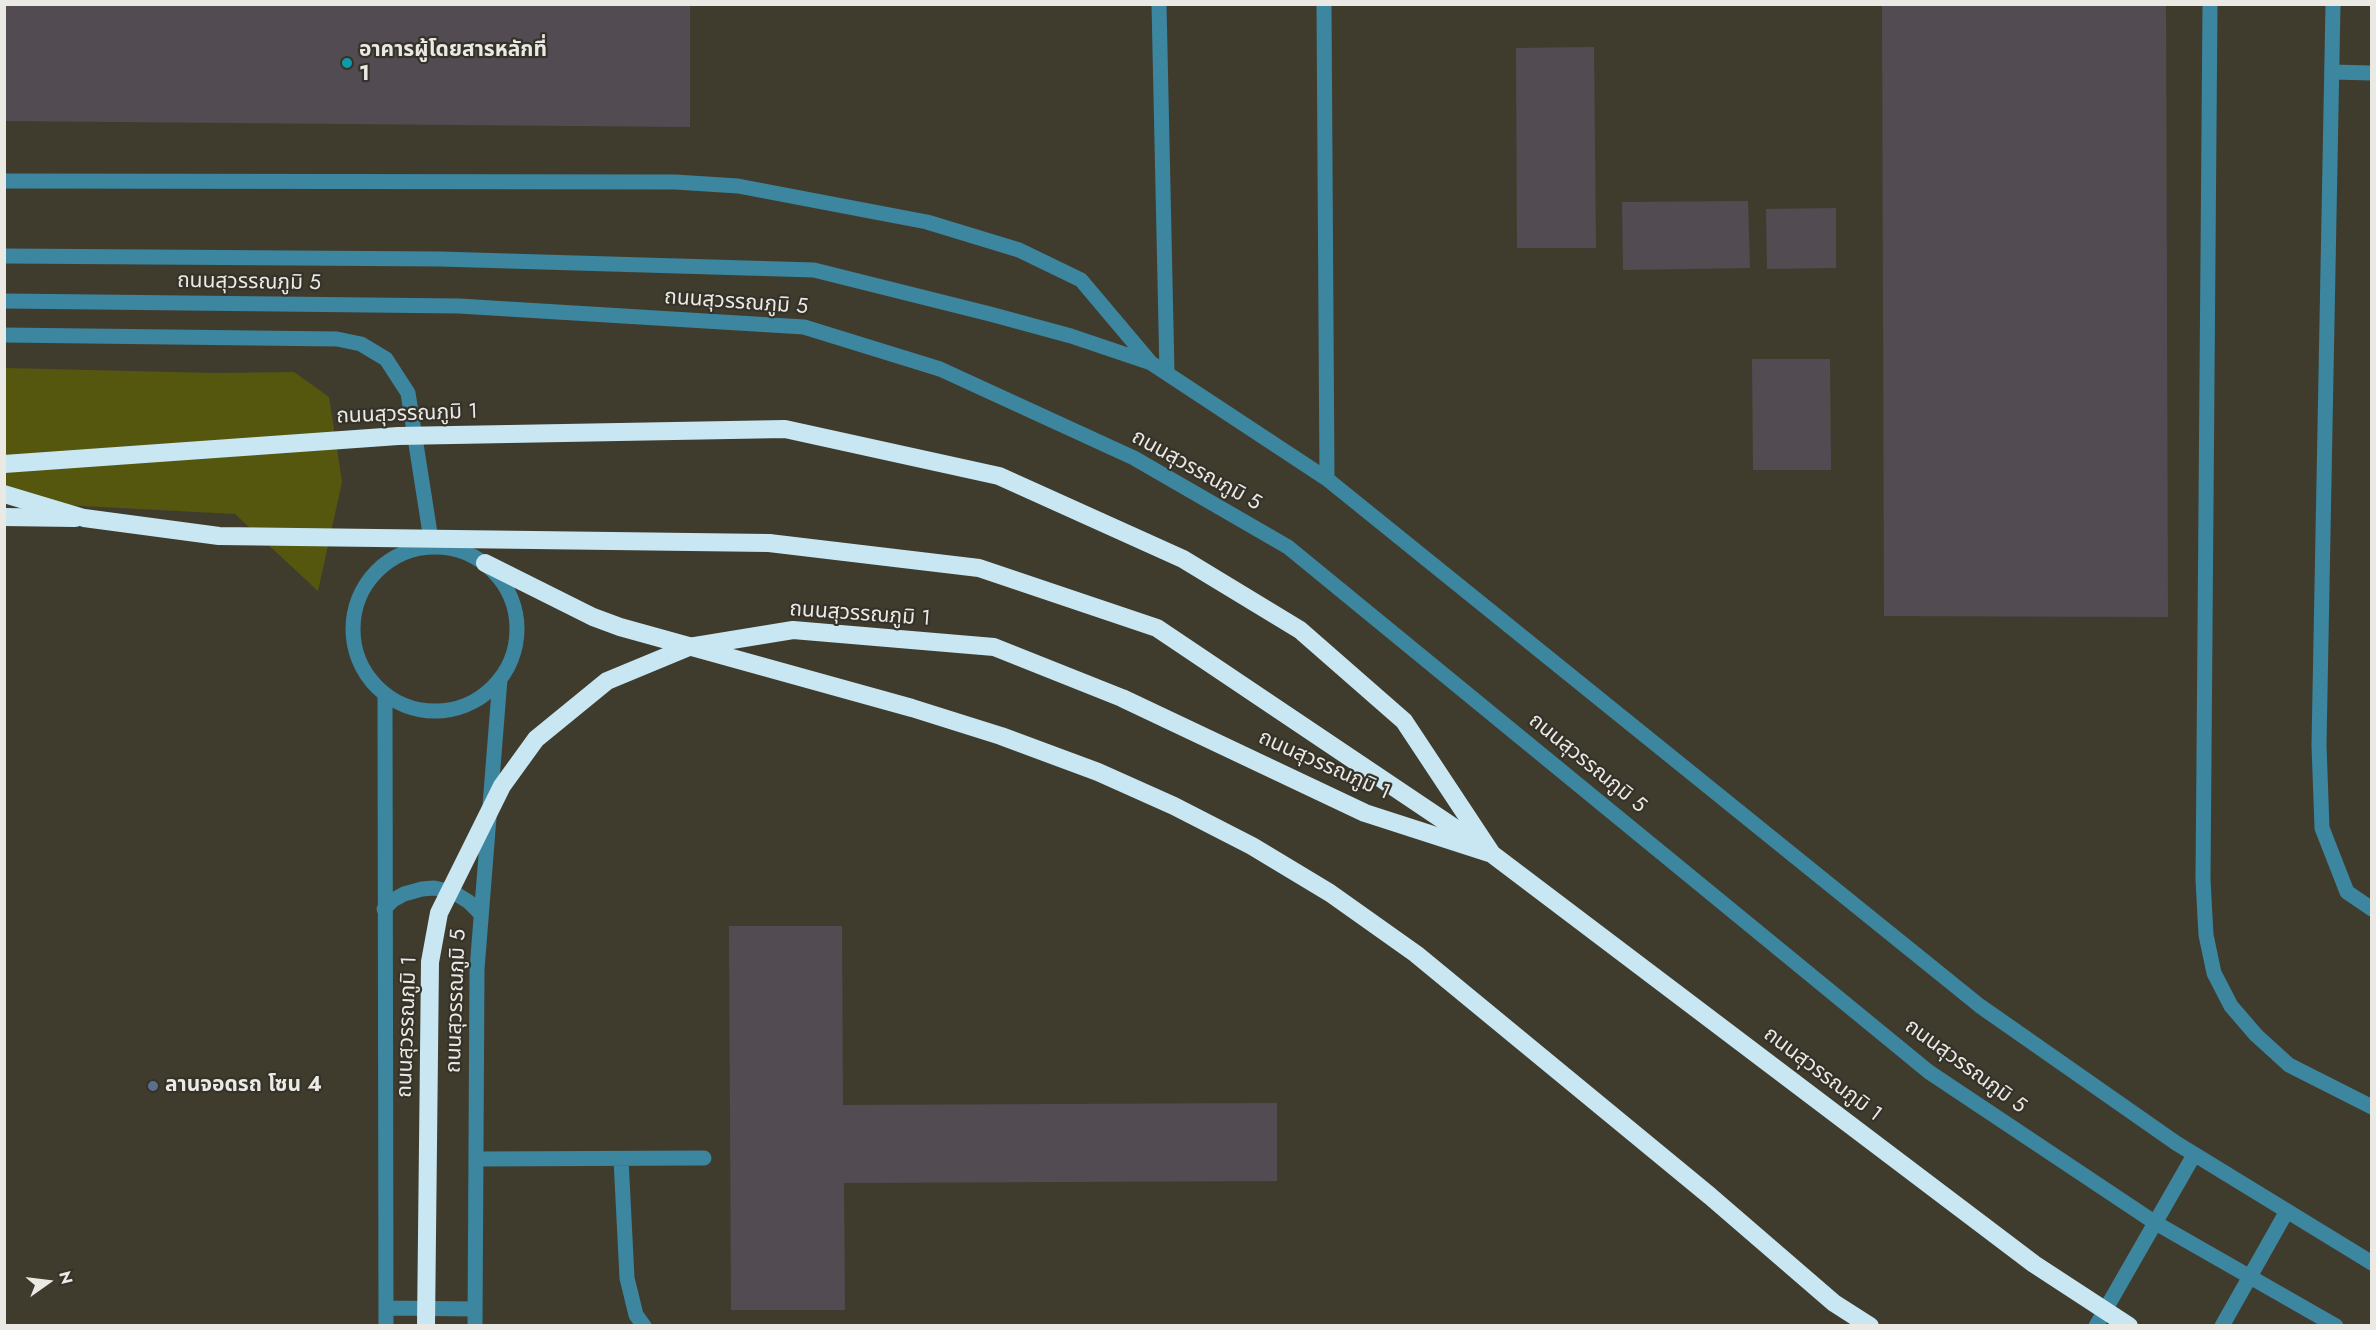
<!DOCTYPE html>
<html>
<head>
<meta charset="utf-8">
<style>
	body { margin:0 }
	#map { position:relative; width:2376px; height:1330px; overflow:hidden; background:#35322a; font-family:Jost,sans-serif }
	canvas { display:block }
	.frame { position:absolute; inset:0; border:6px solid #ebe9e4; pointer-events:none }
	.north { position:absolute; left:18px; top:1252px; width:60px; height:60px; -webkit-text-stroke:4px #35322a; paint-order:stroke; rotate:76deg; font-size:16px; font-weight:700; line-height:24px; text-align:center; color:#ebe9e4 }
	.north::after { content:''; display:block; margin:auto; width:21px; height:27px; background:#ebe9e4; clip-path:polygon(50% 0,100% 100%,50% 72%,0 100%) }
</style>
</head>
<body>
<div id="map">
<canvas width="2376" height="1330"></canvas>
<div class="frame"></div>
<div class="north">N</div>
</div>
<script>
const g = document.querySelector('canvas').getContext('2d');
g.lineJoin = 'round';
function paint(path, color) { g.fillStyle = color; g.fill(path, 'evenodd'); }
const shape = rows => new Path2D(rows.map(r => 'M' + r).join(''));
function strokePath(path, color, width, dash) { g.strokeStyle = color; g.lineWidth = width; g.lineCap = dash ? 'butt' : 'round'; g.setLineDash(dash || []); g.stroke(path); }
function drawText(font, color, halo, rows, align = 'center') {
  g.font = font + ' Jost,"Noto Sans Thai",sans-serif'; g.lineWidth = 4.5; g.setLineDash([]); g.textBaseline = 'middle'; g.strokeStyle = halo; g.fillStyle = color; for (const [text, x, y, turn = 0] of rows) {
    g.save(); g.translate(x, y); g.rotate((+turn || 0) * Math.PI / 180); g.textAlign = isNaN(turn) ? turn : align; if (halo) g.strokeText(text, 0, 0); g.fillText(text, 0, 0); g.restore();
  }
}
const built = shape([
	[5,5,2371,5,2371,1325,5,1326]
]);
const green = shape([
	[5,368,214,373,294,372,329,397,342,482,318,591,235,514,5,502]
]);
const building = shape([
	[4,4,690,4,690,127,4,121],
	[1882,4,2166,4,2168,617,1884,616],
	[1594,47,1596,248,1517,248,1516,48],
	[1748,201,1750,268,1623,270,1622,202],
	[1836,208,1836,268,1767,269,1766,209],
	[1752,359,1830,359,1831,470,1753,470],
	[729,926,842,926,843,1105,1277,1103,1277,1181,844,1183,845,1310,731,1310]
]);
const minor = shape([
	[1159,4,1167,373],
	[1324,4,1327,479],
	[2210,4,2203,880,2206,935,2214,973,2231,1006,2256,1035,2289,1065,2372,1107],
	[2333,4,2319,745,2322,828,2347,892,2372,909],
	[2332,72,2372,73],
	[4,181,675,182,738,186,927,222,1019,250,1081,280,1151,363],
	[4,256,440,259,814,270,990,314,1071,336,1151,363,1327,479,1980,1006,2176,1143,2372,1263],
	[4,301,459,306,804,327,940,369,1134,458,1288,547,1929,1072,2154,1222,2336,1326],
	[4,335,337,339,361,344,386,359,408,393,432,546],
	'353 629a82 82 0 1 1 164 0a82 82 0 1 1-164 0Z',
	[385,694,386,1326],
	[384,909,393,900,404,894,422,889,434,888,453,892,469,902,481,914],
	[476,1159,704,1158],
	[621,1159,627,1278,636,1315,644,1326],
	[386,1308,475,1309],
	[475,1326,477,969,500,679],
	[2096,1326,2194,1155],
	[2222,1326,2287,1211]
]);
const highway = shape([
	[4,517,75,518],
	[769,543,979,568,1157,628,1486,849],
	[485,563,593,617,620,627,912,708,1001,736,1098,772,1174,806,1252,846,1330,893,1416,954,1710,1196,1834,1303,1870,1326]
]);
const highwayBridge = shape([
	[4,464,398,436,785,429,999,476,1183,559,1300,630,1404,721,1492,854],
	[4,494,84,518,219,536,769,543],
	[426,1326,430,962,439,913,502,786,536,739,607,681,689,647,793,630,994,647,1122,698,1365,813,1492,854,2034,1264,2129,1326]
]);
const markers = [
	[347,63,6,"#0f9aa8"],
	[153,1086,6,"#5c6f8a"]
];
const poiNames = [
	["อาคารผู้โดยสารหลักที่",359,51],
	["1",359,75],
	["ลานจอดรถ โซน 4",165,1086]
];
const streetNames = [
	["ถนนสุวรรณภูมิ 5",249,283,1],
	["ถนนสุวรรณภูมิ 5",736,303,4],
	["ถนนสุวรรณภูมิ 1",407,415,-2],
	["ถนนสุวรรณภูมิ 5",1196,471,29],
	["ถนนสุวรรณภูมิ 1",860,615,4],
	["ถนนสุวรรณภูมิ 5",1587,764,39],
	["ถนนสุวรรณภูมิ 1",1324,766,24],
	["ถนนสุวรรณภูมิ 5",457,1001,-88],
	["ถนนสุวรรณภูมิ 1",408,1027,-88],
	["ถนนสุวรรณภูมิ 5",1965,1067,36],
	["ถนนสุวรรณภูมิ 1",1822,1075,37]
];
paint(built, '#403c2d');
paint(green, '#55570f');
paint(building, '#534b52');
strokePath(minor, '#3c869f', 15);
strokePath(highway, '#c8e7f3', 18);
strokePath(highwayBridge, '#c8e7f3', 18);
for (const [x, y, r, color] of markers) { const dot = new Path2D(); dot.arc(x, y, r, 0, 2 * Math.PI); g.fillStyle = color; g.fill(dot); strokePath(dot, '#35322a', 2); }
drawText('bold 21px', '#ebe9e4', '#35322a', poiNames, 'left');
drawText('21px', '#ebe9e4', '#35322a', streetNames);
</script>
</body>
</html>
